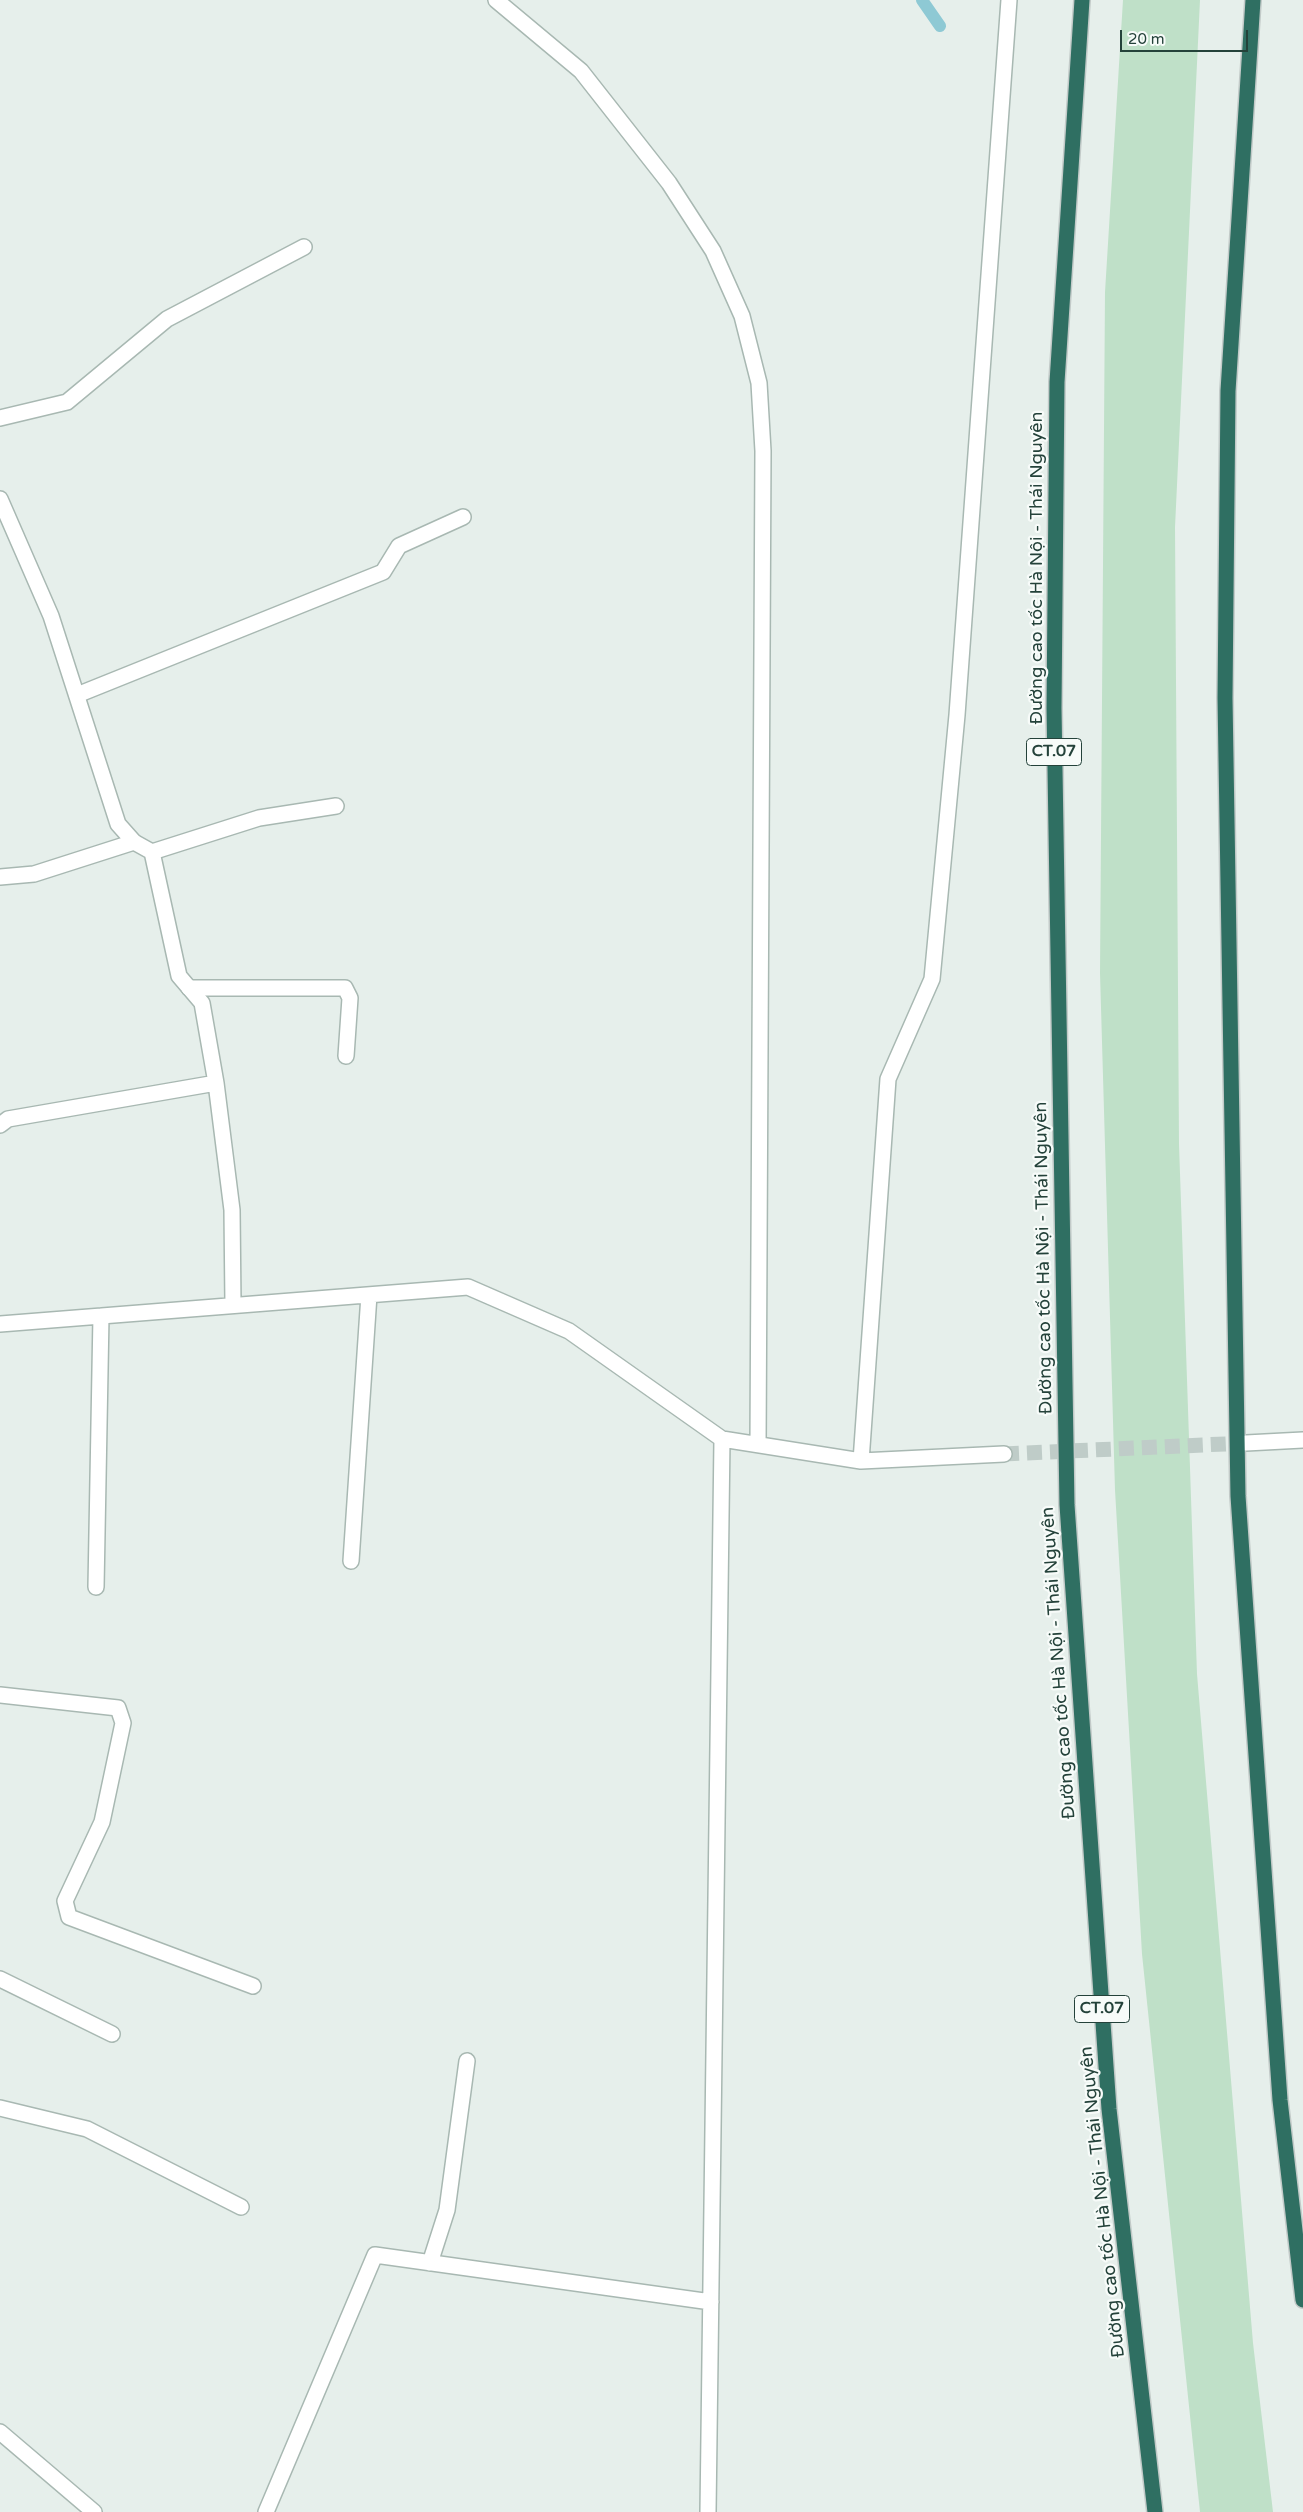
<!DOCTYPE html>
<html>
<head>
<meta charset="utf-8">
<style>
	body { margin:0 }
	#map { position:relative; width:1303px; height:2512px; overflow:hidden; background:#e6efeb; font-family:"Varela Round",sans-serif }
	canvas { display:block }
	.scale { position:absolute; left:1120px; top:30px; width:128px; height:22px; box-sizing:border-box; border:2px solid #24423a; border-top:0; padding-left:6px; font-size:15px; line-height:18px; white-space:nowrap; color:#24423a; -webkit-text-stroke:4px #f7fbf9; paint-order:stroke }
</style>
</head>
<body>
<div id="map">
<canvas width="1303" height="2512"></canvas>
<div class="scale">20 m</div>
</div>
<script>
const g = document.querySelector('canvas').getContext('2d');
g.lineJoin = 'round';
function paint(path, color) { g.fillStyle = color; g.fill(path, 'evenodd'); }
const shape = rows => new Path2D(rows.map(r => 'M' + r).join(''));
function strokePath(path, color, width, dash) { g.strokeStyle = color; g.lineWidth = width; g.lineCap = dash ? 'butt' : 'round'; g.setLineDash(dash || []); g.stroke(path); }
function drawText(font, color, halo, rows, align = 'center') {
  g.font = font + ' "Varela Round",sans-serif'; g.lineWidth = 4.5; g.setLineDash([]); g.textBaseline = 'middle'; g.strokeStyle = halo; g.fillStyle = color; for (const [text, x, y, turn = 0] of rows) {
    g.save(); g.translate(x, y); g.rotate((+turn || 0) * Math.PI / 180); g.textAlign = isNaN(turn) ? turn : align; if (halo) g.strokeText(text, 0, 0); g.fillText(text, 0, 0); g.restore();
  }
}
const green = shape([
	[1123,0,1200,0,1175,527,1179,1144,1197,1674,1253,2343,1273,2512,1200,2512,1142,1954,1115,1490,1100,973,1105,292]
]);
const stream = shape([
	[922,0,940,26]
]);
const minorTunnel = shape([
	[1004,1454,1246,1443]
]);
const service = shape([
	[77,695,383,572,399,546,463,517],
	[152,852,259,818,336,806],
	[0,877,34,874,134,842],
	[189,988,345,988,350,998,346,1056],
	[0,2108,87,2129,241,2207]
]);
const minor = shape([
	[496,0,581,71,669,183,713,251,742,316,759,383,763,451,758,1444],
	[0,418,67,402,167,319,304,247],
	[0,499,51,616,118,824,134,842,152,852,179,976,202,1003,216,1083,232,1210,233,1305],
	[0,1125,8,1119,216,1083],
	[0,1324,468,1287,569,1331,722,1439,861,1461,1004,1454],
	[1246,1443,1303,1440],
	[861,1461,888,1079,932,979,957,715,1009,0],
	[351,1561,369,1295],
	[96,1587,101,1316],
	[0,1695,118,1708,123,1723,102,1822,65,1901,69,1917,253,1986],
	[0,1979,112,2034],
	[430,2263,447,2210,467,2061],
	[0,2432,94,2512],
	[266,2512,375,2255,711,2302],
	[708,2512,722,1439]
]);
const motorway = shape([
	[1082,0,1057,382,1054,708,1067,1505,1109,2109,1155,2512],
	[1253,0,1228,391,1225,698,1238,1496,1280,2100,1303,2300]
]);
const shields = [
	[1054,752,55],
	[1102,2009,55]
];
const shieldNames = [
	["CT.07",1054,752],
	["CT.07",1102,2009]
];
const streetNames = [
	["Đường cao tốc Hà Nội - Thái Nguyên",1037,568,-90],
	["Đường cao tốc Hà Nội - Thái Nguyên",1044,1258,-91],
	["Đường cao tốc Hà Nội - Thái Nguyên",1059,1663,-94],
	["Đường cao tốc Hà Nội - Thái Nguyên",1103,2202,-96]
];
paint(green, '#bfe0c8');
strokePath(stream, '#8ec9d4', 12);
strokePath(minorTunnel, '#bfccc8', 15, [15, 8]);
strokePath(service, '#a8b8b2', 18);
strokePath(minor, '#a8b8b2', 18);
strokePath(motorway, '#c2cac8', 18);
strokePath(service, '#fff', 15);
strokePath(minor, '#fff', 15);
strokePath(motorway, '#2f6f62', 15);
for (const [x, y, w] of shields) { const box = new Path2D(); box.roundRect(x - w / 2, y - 13.5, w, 27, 4); g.fillStyle = '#f7fbf9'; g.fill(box); strokePath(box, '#24423a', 1); }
drawText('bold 16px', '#24423a', null, shieldNames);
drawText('18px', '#24423a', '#f7fbf9', streetNames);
</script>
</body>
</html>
